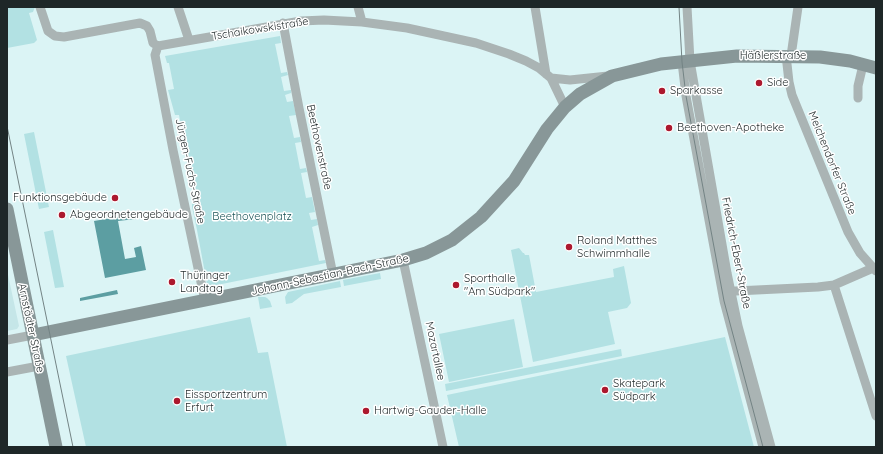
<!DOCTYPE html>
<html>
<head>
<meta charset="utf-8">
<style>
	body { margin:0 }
	#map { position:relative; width:883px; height:454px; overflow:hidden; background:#dbf4f5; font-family:Quicksand,sans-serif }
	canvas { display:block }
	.frame { position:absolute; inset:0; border:8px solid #1e2728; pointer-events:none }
</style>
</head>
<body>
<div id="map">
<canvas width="883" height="454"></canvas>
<div class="frame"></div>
</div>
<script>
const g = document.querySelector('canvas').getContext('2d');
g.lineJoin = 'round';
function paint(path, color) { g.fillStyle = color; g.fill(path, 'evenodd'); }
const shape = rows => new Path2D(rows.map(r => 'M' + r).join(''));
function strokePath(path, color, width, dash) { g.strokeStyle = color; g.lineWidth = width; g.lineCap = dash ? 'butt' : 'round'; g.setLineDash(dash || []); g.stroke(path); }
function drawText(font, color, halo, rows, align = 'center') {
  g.font = font + ' Quicksand,sans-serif'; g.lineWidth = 3; g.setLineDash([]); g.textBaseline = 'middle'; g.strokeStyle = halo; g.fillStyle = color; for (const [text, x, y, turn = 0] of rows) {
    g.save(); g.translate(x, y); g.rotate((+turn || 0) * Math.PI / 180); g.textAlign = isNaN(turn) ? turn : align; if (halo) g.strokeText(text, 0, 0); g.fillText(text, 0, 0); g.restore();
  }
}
const built = shape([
	[7,270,19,326,17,329,7,331]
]);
const green = shape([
	[7,7,35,7,33,12,29,13,37,40,34,43,7,48],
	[280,36,281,43,275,44,281,73,287,72,288,75,281,77,284,91,291,90,291,93,285,95,287,102,293,101,296,115,289,116,294,138,300,137,301,142,295,143,300,169,306,168,307,172,301,173,306,198,312,197,315,212,309,213,311,220,317,219,318,225,312,227,319,261,325,260,326,263,212,286,207,284,197,230,192,207,192,200,195,199,179,115,175,115,168,90,174,89,169,63,167,63,165,56],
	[34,132,49,207,39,209,24,134],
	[53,230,64,287,55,288,44,232],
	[519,248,523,253,524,253,525,255,529,255,536,292,614,277,613,269,624,266,631,303,627,308,608,312,615,344,533,362,511,250],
	[380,273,381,279,344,286,343,280],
	[340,281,341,287,304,294,292,303,286,304,285,297,288,292],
	[258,297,265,297,267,298,270,301,272,307,260,309],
	[250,317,258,353,268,352,287,447,86,447,66,356],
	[514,319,523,367,449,382,439,334],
	[725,337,754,447,459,447,447,395],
	[621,349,622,356,446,391,445,384]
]);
const water = shape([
	[135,214,136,219,118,221,125,259,136,257,134,248,141,246,146,270,105,278,94,221],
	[117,290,118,294,80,301,80,298]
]);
const street = shape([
	[40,7,48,31,55,36,64,37,140,23,147,26,150,31,153,43,158,46,301,21,324,20,362,22,407,28,476,43,509,54,526,61,539,68,551,78,565,107],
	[178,7,189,40],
	[358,7,362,22],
	[535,7,546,74],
	[687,7,690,61,727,273,738,326,771,447],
	[283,23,299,108,333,275],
	[158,46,155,55,173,150,205,301],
	[786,55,789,82,792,95,848,232,860,253,876,271],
	[791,56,798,7],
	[682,62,686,96,724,301,763,447],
	[551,78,570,80,608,76],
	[858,98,858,86,863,65],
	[403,260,443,447],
	[834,285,876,416],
	[726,290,736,291,818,287,834,285,873,268],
	[7,340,33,335],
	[7,372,39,366]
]);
const secondary = shape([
	[7,209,56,447],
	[33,335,354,270,403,260,426,253,452,240,481,217,514,181,547,129,565,107,580,94,612,76,661,64,737,56,820,57,850,61,876,68]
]);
const tram = shape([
	[679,7,682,62,686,96,724,301,763,447],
	[7,126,73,447]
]);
const markers = [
	[759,83,4,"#ac182e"],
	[662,91,4,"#ac182e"],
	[669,128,4,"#ac182e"],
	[115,198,4,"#ac182e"],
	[62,215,4,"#ac182e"],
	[569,247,4,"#ac182e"],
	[172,282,4,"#ac182e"],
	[456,285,4,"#ac182e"],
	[605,390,4,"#ac182e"],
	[177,401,4,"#ac182e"],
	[366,411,4,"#ac182e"]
];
const streetNames = [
	["Tschaikowskistraße",260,29,-9],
	["Häßlerstraße",773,56],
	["Beethovenstraße",319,147,78],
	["Melchendorfer Straße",832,163,68],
	["Jürgen-Fuchs-Straße",190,171,78],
	["Friedrich-Ebert-Straße",736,253,79],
	["Johann-Sebastian-Bach-Straße",330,275,-12],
	["Arnstädter Straße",31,328,78],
	["Mozartallee",435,351,78]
];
const poiNames = [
	["Side",767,83],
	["Sparkasse",670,91],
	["Beethoven-Apotheke",677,128],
	["Funktionsgebäude",107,198,"right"],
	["Abgeordnetengebäude",70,215],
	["Roland Matthes",577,241],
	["Schwimmhalle",577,254],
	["Thüringer",180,276],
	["Landtag",180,289],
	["Sporthalle",464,279],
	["\"Am Südpark\"",464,292],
	["Skatepark",613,384],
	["Südpark",613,397],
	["Eissportzentrum",185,395],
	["Erfurt",185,408],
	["Hartwig-Gauder-Halle",374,411]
];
const parkNames = [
	["Beethovenplatz",252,217]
];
paint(built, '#c5e6e8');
paint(green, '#b2e1e3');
paint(water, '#5c9ea2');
strokePath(street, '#aab4b4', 9);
strokePath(secondary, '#889798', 13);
strokePath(tram, '#738384', 1);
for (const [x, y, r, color] of markers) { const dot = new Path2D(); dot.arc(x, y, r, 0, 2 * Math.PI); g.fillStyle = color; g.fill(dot); strokePath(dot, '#fff', 1.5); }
drawText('11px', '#1e2728', '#fff', streetNames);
drawText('11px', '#1e2728', '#fff', poiNames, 'left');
drawText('11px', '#195356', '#fff', parkNames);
</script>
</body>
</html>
